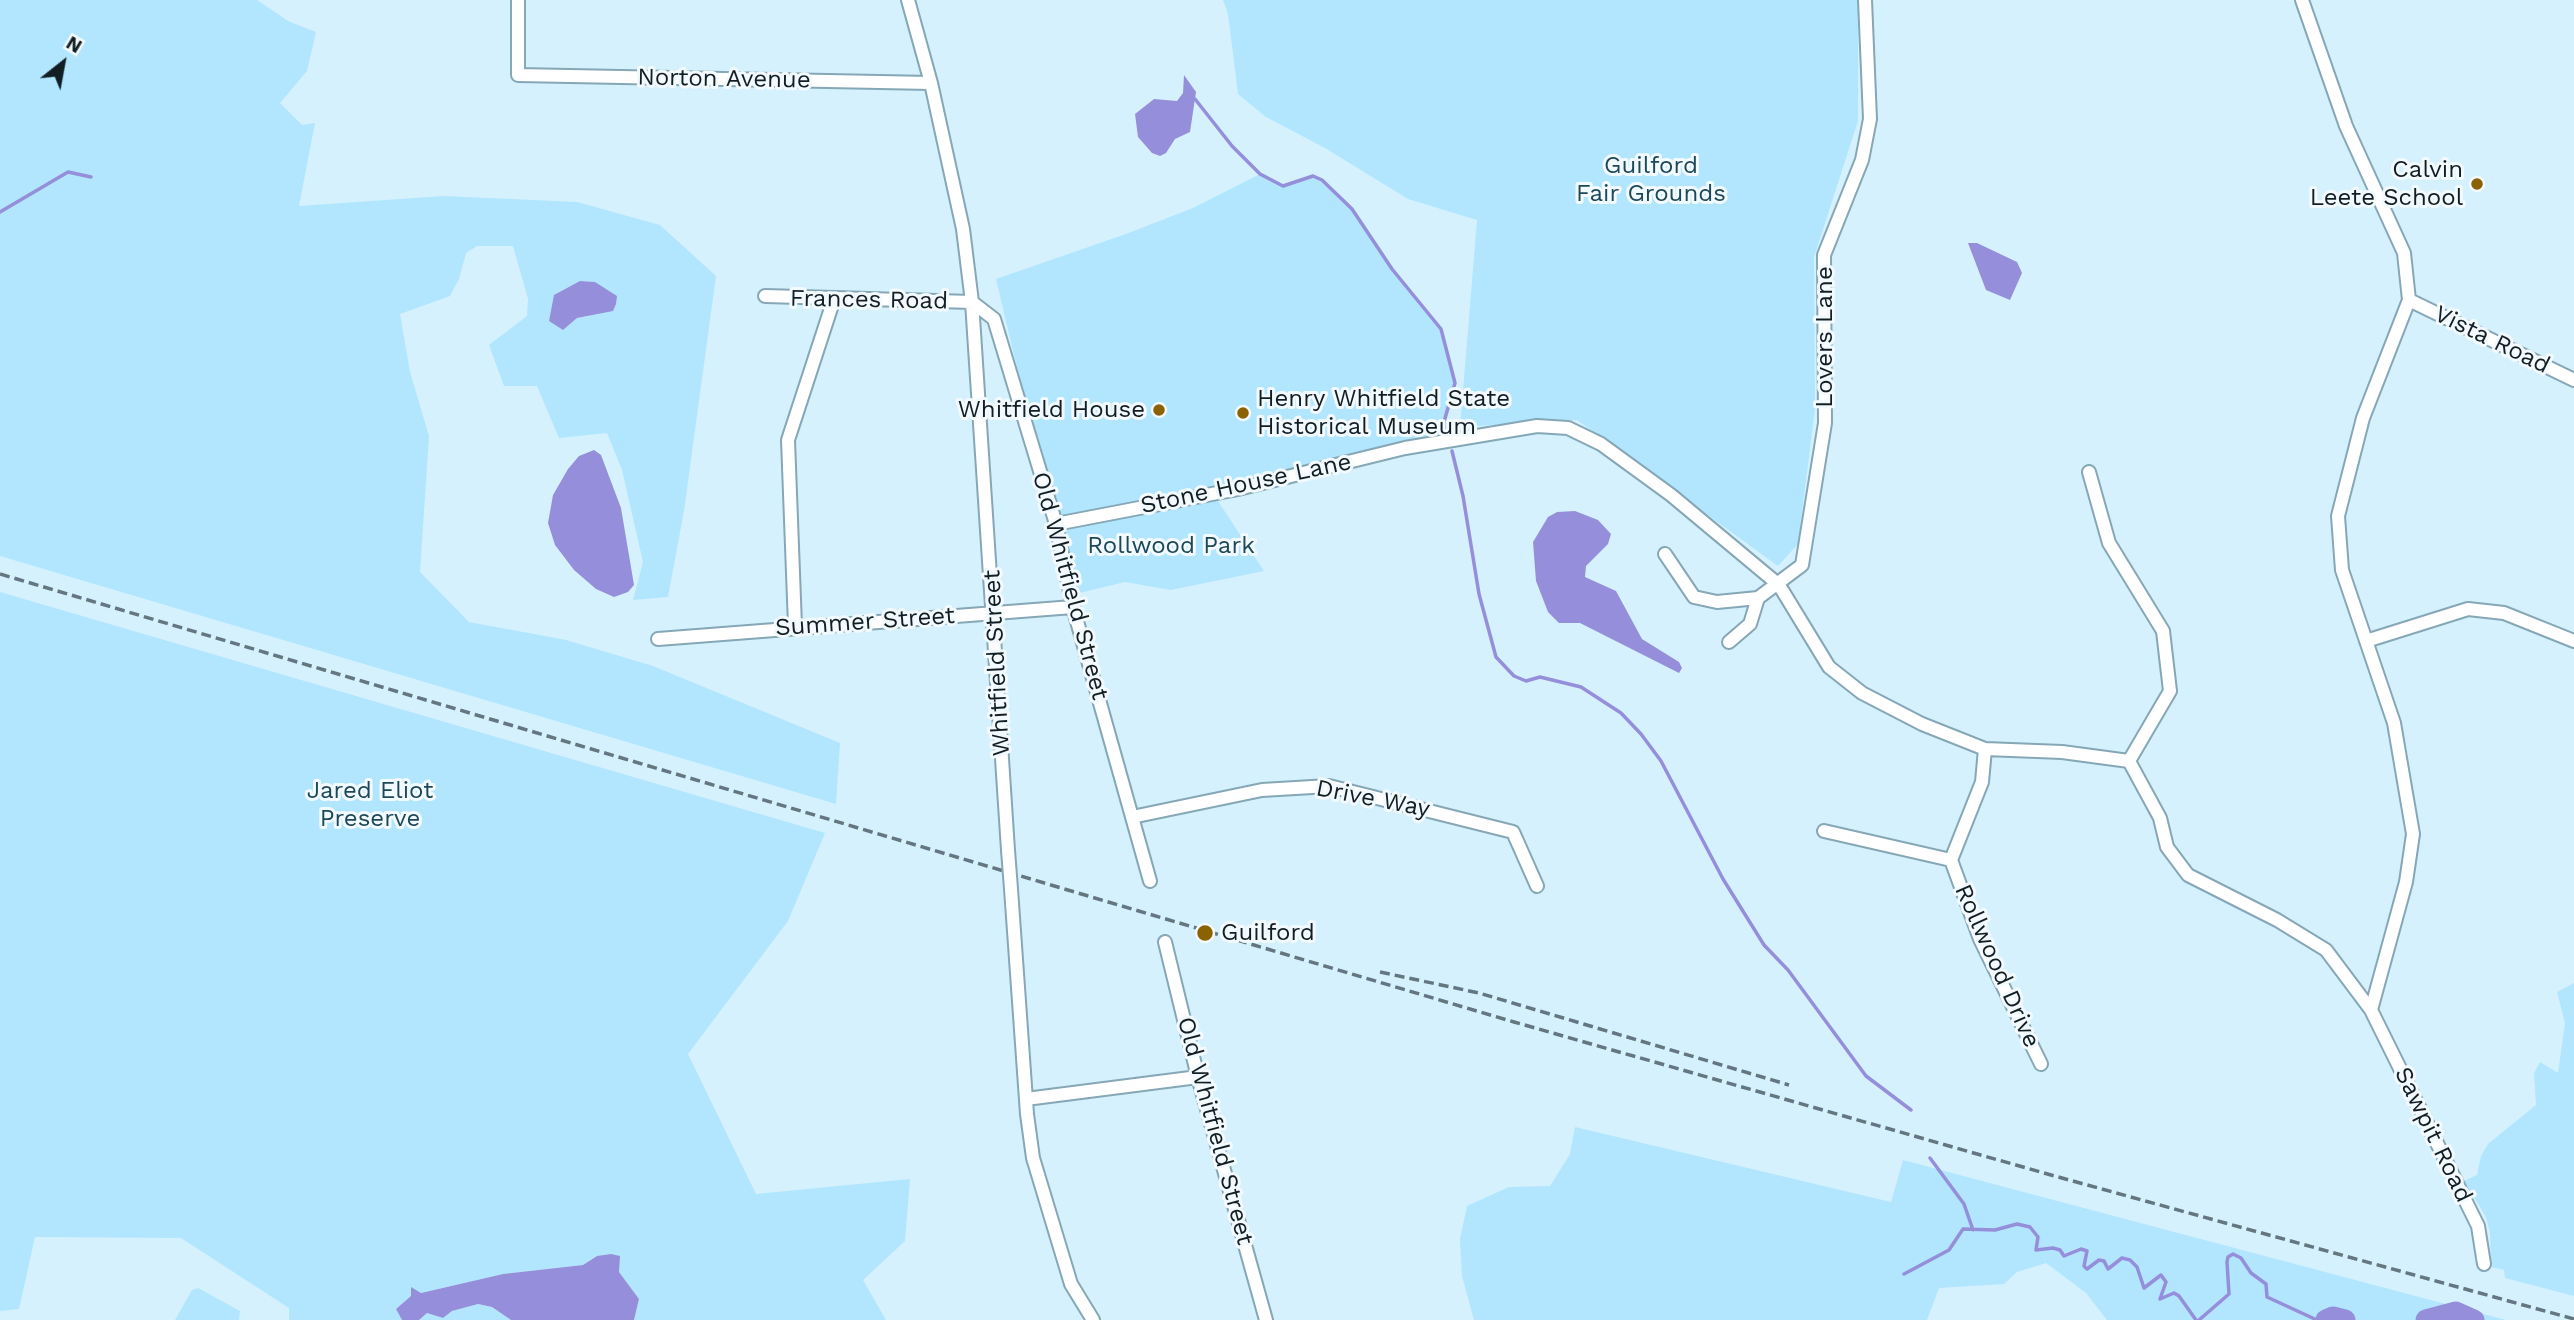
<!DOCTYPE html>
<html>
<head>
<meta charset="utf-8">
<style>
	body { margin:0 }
	#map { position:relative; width:2574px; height:1320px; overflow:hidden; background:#d5f1fe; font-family:"Work Sans",sans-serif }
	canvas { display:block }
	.north { position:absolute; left:28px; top:28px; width:70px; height:70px; -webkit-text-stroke:5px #f3fafe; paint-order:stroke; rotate:31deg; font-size:19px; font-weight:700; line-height:28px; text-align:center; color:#111e24 }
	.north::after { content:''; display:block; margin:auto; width:24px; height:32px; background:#111e24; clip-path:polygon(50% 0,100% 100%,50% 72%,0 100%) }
</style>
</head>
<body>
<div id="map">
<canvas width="2574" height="1320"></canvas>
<div class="north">N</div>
</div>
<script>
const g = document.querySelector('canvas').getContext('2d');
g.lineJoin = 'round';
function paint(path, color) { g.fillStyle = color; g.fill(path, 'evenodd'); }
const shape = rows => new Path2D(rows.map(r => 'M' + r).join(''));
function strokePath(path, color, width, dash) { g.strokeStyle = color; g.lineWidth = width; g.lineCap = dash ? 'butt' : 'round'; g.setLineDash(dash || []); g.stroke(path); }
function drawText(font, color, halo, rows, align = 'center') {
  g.font = font + ' "Work Sans",sans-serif'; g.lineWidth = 6; g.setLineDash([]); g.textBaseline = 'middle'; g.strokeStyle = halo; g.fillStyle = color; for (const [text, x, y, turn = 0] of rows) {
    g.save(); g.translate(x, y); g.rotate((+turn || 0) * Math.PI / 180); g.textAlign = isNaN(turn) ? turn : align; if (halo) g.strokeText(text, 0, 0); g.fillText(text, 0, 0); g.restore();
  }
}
const green = shape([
	[0,0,257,0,288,21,316,32,307,71,280,103,302,125,315,123,299,206,444,196,577,202,660,225,716,276,684,511,668,597,633,600,643,562,622,470,607,433,559,438,537,386,504,386,489,345,527,316,528,299,513,246,477,246,466,253,459,279,450,296,400,314,410,372,429,436,420,572,469,622,566,640,653,666,840,743,836,804,0,556],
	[580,281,595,282,589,316,577,318,563,330,549,320],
	[1223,0,1858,0,1858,121,1814,257,1815,409,1798,544,1778,566,1577,420,1460,427,1477,220,1408,199,1325,148,1266,117,1238,94,1228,14],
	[1260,174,1281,185,1299,182,1313,176,1322,180,1352,209,1392,269,1441,329,1455,383,1444,422,1449,440,1214,495,1264,571,1171,590,1125,582,1071,595,996,279,1126,234,1193,208],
	[0,592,825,833,788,921,688,1054,756,1194,910,1179,905,1241,863,1280,886,1320,634,1320,639,1299,619,1272,597,1256,583,1265,503,1274,421,1293,411,1288,411,1296,396,1309,402,1320,289,1320,289,1308,181,1238,35,1237,19,1309,0,1311],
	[2574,983,2574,1296,2505,1278,2504,1270,2491,1267,2490,1232,2486,1217,2464,1181,2477,1175,2481,1156,2488,1144,2536,1105,2534,1073,2540,1062,2558,1073,2565,1023,2557,992],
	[1575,1127,1891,1202,1903,1160,2506,1320,2107,1320,2086,1293,2046,1263,2017,1272,2004,1284,1939,1288,1927,1320,1474,1320,1462,1276,1460,1239,1467,1206,1509,1187,1550,1186,1570,1154],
	[198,1288,240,1311,239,1320,175,1320,192,1290],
	[478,1304,492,1307,511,1320,419,1320,427,1313,443,1318,452,1311]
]);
const water = shape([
	[1184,75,1196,92,1190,132,1175,139,1166,153,1160,156,1152,153,1138,137,1135,114,1154,99,1177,101,1183,93],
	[1968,243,1977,243,2017,262,2022,273,2010,300,1986,290],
	[580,281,595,282,617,296,616,304,613,311,577,318,563,330,549,321,554,295],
	[594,450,601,455,621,508,634,585,628,592,614,597,596,589,574,570,555,545,548,523,553,495,568,469,579,456],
	[1575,511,1598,520,1611,534,1608,544,1586,566,1585,577,1616,591,1642,639,1679,662,1682,668,1679,673,1580,623,1559,623,1548,612,1536,581,1533,542,1548,517,1557,512],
	[611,1254,620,1256,619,1272,639,1299,634,1320,511,1320,492,1307,478,1304,452,1311,443,1318,427,1313,419,1320,402,1320,396,1309,411,1296,411,1287,421,1293,503,1274,583,1265,597,1256]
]);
const stream = shape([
	[1195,99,1232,146,1260,174,1283,186,1313,176,1322,180,1352,209,1392,269,1441,329,1455,383,1444,422,1447,432],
	[0,212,68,172,91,177],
	[1452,451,1463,496,1479,594,1496,657,1514,676,1526,681,1540,677,1581,687,1621,713,1641,734,1661,761,1723,879,1764,945,1788,970,1866,1076,1911,1110],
	[1930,1158,1964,1204,1973,1230],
	[1904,1274,1949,1250,1963,1229,1995,1230,2017,1224,2030,1227,2038,1237,2036,1250,2053,1248,2060,1250,2064,1256,2081,1249,2087,1251,2084,1266,2087,1269,2099,1260,2104,1261,2108,1269,2122,1258,2130,1260,2137,1267,2144,1288,2161,1275,2166,1282,2160,1299,2174,1293,2179,1296,2196,1320],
	[2199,1320,2229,1294,2227,1262,2228,1257,2233,1254,2241,1258,2251,1273,2266,1284,2267,1297,2317,1320]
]);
const river = shape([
	[2326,1320,2333,1317,2345,1320],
	[2426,1320,2456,1312,2474,1320]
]);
const street = shape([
	[518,0,518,75,931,83],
	[908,0,931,83,963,229,972,302,1008,850],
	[2302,0,2346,126,2404,253,2409,300,2363,418,2338,516,2342,570,2394,723,2413,834,2406,882,2371,1010],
	[765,296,972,302,994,319,1056,524,1073,607,1150,881],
	[2409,300,2574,380],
	[2089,472,2109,543,2163,631,2170,691,2129,761],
	[1056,524,1238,489,1405,448,1537,426,1568,428,1601,444,1671,495,1779,585,1829,667,1862,693,1922,724,1985,749,2062,752,2129,761,2160,818,2167,847,2188,875,2277,920,2326,950,2371,1010,2478,1226,2484,1264],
	[1665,554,1694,597,1717,602,1758,598],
	[795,626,788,440,834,299],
	[658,639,1073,607],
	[2366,641,2468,609,2504,613,2574,641],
	[1729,642,1750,624,1758,598,1802,565,1825,423,1824,255,1862,160,1870,119,1865,0],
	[1985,749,1982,782,1951,860,1980,939,2041,1064],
	[1132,817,1262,790,1329,786,1513,832,1537,886],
	[1824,831,1951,860],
	[1011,889,1027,1114,1033,1158,1071,1284,1093,1320],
	[1165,942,1198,1077,1266,1320],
	[1026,1099,1198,1077]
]);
const rail = shape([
	[0,574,1514,1022,2051,1175,2574,1319],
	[1380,972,1479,993,1789,1085]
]);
const streetBridge = shape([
	[1008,850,1011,889]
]);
const markers = [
	[2477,184,7,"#8b6102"],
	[1159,410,7,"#8b6102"],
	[1243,413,7,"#8b6102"],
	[1205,933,9,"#8b6102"]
];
const streetNames = [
	["Norton Avenue",724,79,1],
	["Frances Road",869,300,1],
	["Lovers Lane",1825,337,-90],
	["Vista Road",2492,340,26],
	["Stone House Lane",1246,484,-12],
	["Old Whitfield Street",1070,586,75],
	["Summer Street",865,622,-4],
	["Whitfield Street",997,663,-93],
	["Drive Way",1373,799,11],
	["Rollwood Drive",1997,966,66],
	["Old Whitfield Street",1215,1131,75],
	["Sawpit Road",2433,1135,64]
];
const parkNames = [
	["Guilford",1651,166],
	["Fair Grounds",1651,194],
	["Rollwood Park",1171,546],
	["Jared Eliot",370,791],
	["Preserve",370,819]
];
const poiNames = [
	["Calvin",2463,170],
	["Leete School",2463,198],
	["Henry Whitfield State",1257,399,"left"],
	["Historical Museum",1257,427,"left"],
	["Whitfield House",1145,410],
	["Guilford",1221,933,"left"]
];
paint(green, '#b1e6fe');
paint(water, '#958fdb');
strokePath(stream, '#958fdb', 3.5);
strokePath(river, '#958fdb', 21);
strokePath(street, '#85a7b6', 16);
strokePath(street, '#fff', 12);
strokePath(rail, '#647780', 3.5, [10, 5]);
strokePath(streetBridge, '#85a7b6', 16, []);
strokePath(streetBridge, '#fff', 12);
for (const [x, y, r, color] of markers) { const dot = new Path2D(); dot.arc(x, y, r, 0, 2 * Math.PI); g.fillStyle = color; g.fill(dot); strokePath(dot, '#f3fafe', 2.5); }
drawText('24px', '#111e24', '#f3fafe', streetNames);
drawText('24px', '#1c4859', '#f3fafe', parkNames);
drawText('24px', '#111e24', '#f3fafe', poiNames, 'right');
</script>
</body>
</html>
